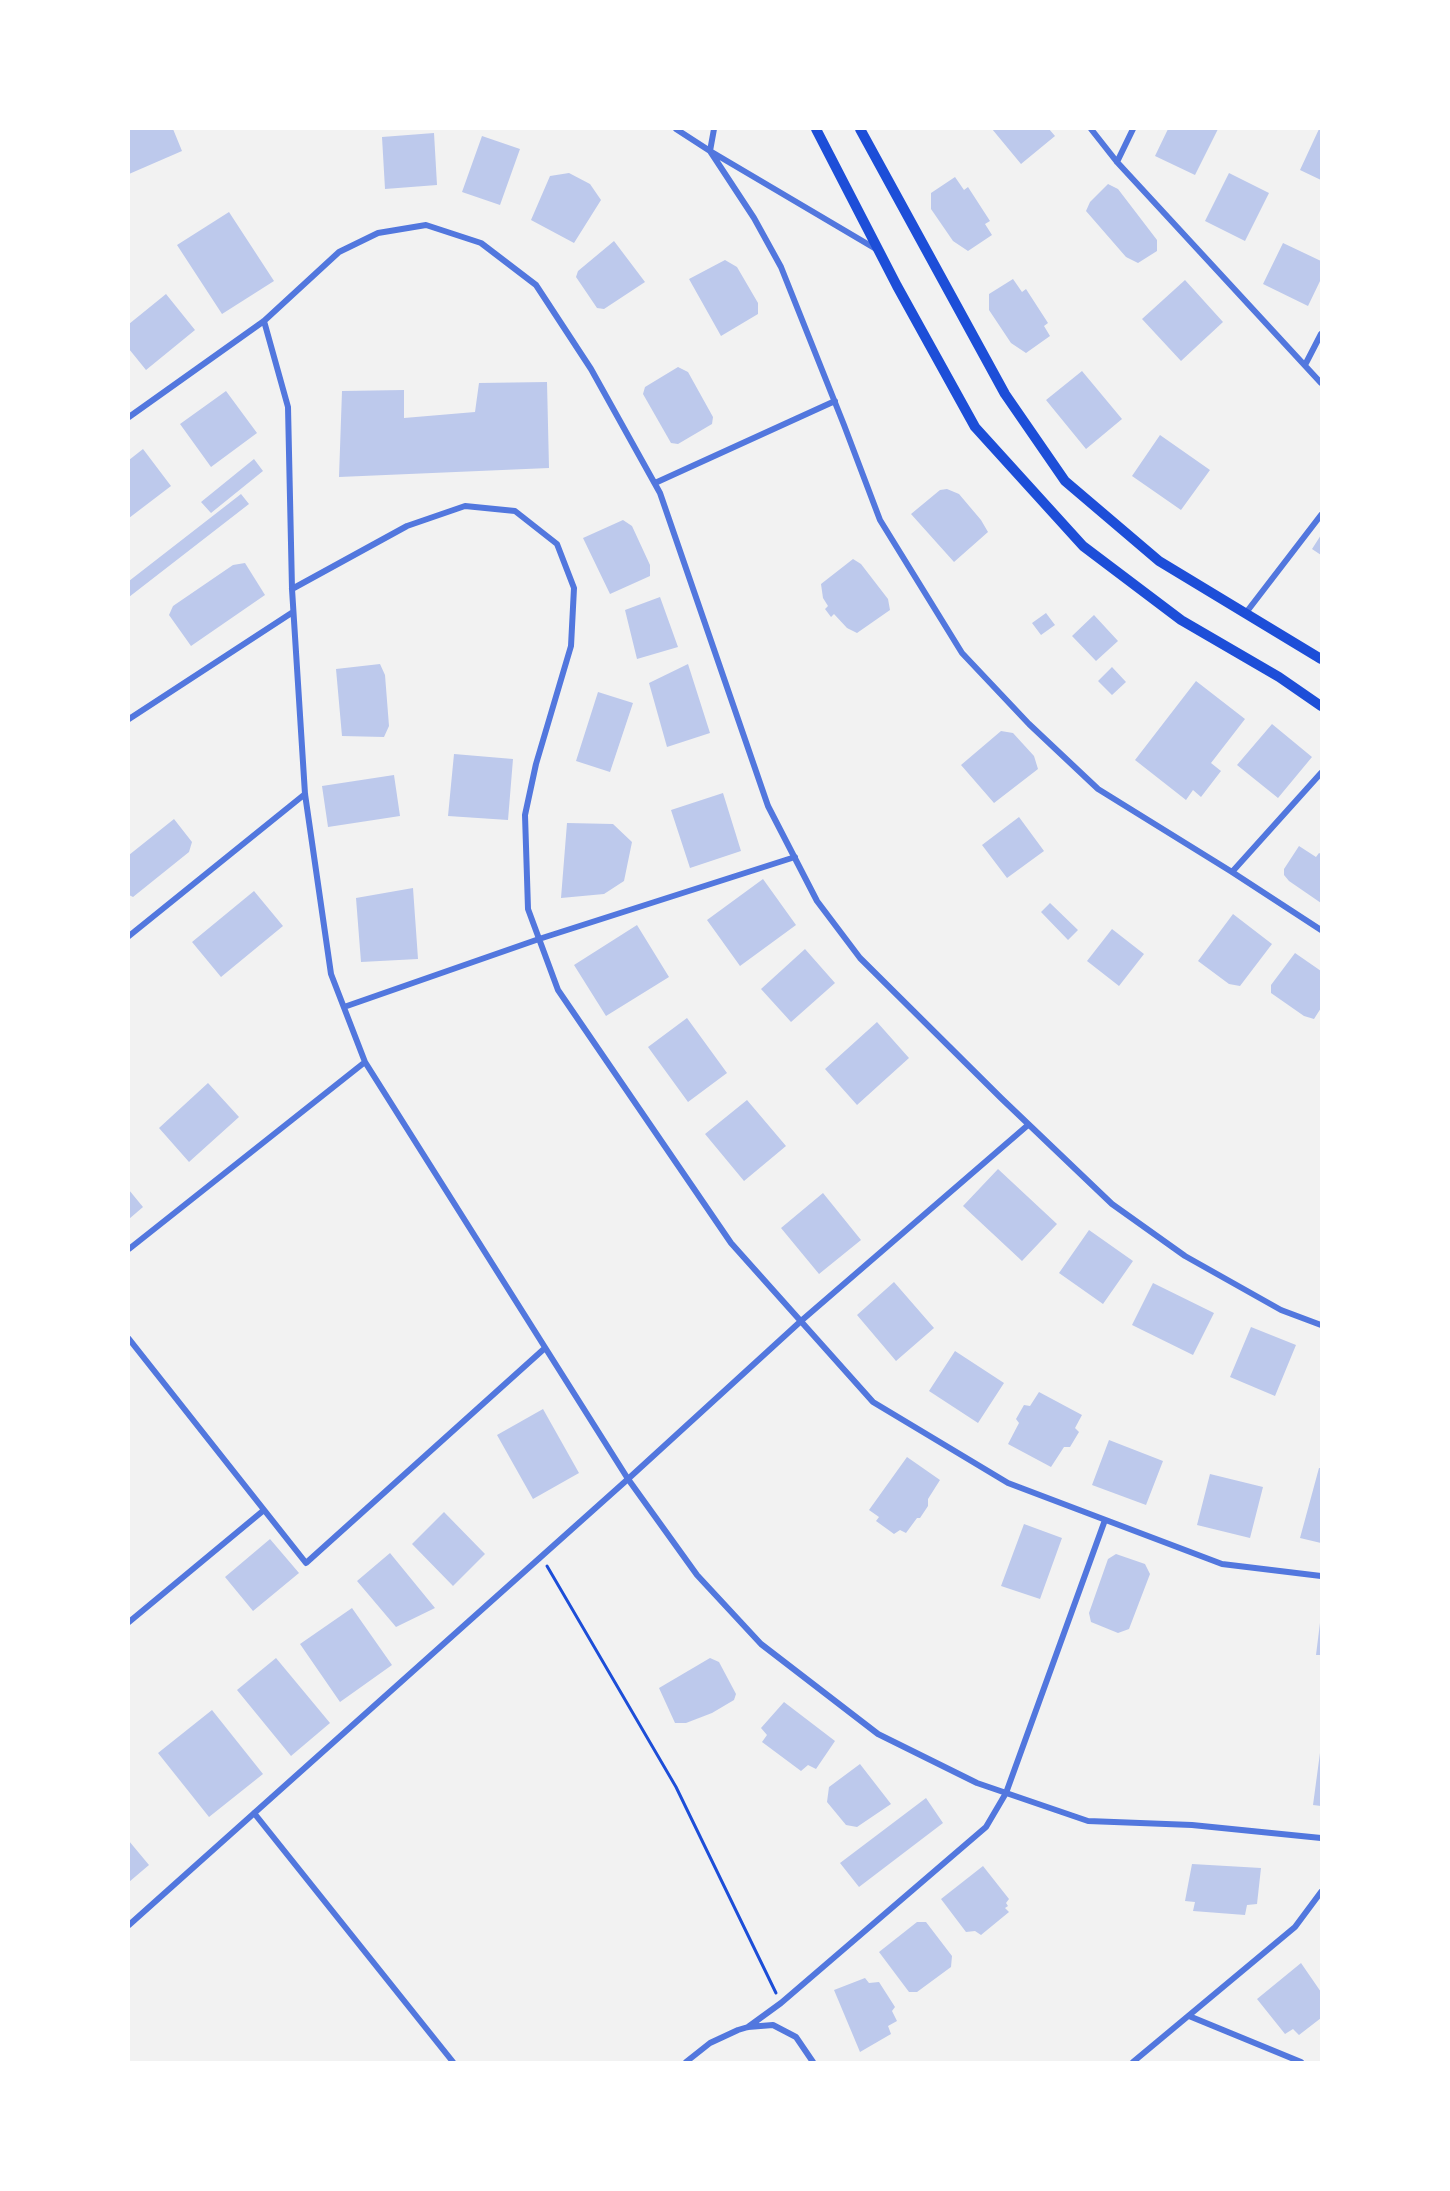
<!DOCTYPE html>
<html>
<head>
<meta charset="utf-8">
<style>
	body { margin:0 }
	#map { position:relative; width:1450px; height:2191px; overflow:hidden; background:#f2f2f2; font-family:Ubuntu,sans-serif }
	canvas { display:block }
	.frame { position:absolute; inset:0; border:130px solid #fff; pointer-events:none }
</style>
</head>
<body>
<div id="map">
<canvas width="1450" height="2191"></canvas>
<div class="frame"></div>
</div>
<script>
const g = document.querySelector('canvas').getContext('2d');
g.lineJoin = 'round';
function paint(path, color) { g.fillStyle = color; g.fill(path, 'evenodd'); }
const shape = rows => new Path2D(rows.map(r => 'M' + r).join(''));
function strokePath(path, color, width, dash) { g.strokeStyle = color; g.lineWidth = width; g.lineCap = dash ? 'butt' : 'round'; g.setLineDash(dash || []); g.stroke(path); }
const building = shape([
	[129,129,173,129,182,151,129,174],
	[992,129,1049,129,1055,136,1021,164],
	[1168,129,1218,129,1195,175,1155,156],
	[1319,129,1321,129,1321,180,1300,170],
	[434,133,437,185,385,189,382,137],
	[482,136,520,149,500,205,462,192],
	[569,173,590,184,601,200,574,243,531,220,550,176],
	[1229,173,1269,193,1245,241,1205,221],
	[955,177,964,190,968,187,990,221,985,224,992,235,968,251,953,241,931,209,931,193],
	[1108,184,1118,189,1157,240,1157,251,1138,263,1126,257,1086,211,1090,202],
	[229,212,274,281,222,314,177,245],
	[614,241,645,282,604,309,597,308,576,277,578,271],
	[1283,243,1321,261,1321,279,1308,306,1263,284],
	[725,260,737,267,758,303,758,314,721,336,689,279],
	[1013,279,1022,292,1026,289,1048,323,1044,326,1050,336,1026,353,1011,343,989,310,989,294],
	[1185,280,1223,322,1181,361,1142,319],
	[166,294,195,330,146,370,129,349,129,324],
	[678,367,688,372,713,417,712,424,678,444,671,443,643,394,645,387],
	[1082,371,1122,419,1086,449,1046,400],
	[547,382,549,468,339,477,342,391,404,390,404,418,475,412,479,383],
	[226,391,257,433,211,467,180,424],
	[1160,435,1210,470,1181,510,1132,476],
	[143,449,171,486,129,518,129,460],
	[254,459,263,471,211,513,201,502],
	[947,489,959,494,981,520,988,532,954,562,911,514,940,490],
	[241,494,249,504,129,597,129,581],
	[623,520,632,526,650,565,650,576,610,594,583,538],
	[1321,535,1321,555,1312,549],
	[853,559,861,564,888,599,890,610,857,633,847,628,834,614,831,617,825,609,828,606,823,598,821,584],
	[245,563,265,595,191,646,169,615,173,606,233,565],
	[660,597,678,647,637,659,625,610],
	[1046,613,1055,625,1041,635,1032,623],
	[1094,615,1118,641,1096,661,1072,636],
	[380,664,385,675,389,726,384,737,342,736,336,669],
	[688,664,710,733,667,747,649,683],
	[1112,667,1126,682,1112,695,1098,681],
	[1196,681,1245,719,1211,763,1221,771,1201,797,1193,790,1186,800,1135,760],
	[598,692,633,703,610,772,576,761],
	[1272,724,1312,757,1278,798,1237,765],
	[1001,731,1013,733,1034,756,1038,769,994,803,961,765],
	[454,754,513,759,508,820,448,816],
	[394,775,400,816,328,827,322,786],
	[723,793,741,851,690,868,671,810],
	[1019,817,1044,851,1007,878,982,845],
	[174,819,192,842,189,852,133,897,129,895,129,855],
	[567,823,613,824,632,842,624,881,604,894,561,898],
	[1299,846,1316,857,1319,853,1321,854,1321,903,1289,881,1284,875,1284,869],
	[763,879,796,925,740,966,707,920],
	[413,888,418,959,361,962,356,898],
	[254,891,283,926,221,977,192,942],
	[1050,903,1078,930,1068,940,1041,912],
	[1233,914,1272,944,1240,986,1229,984,1198,961],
	[637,925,669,977,606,1016,574,965],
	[1112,929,1144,954,1119,986,1087,961],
	[805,949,835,983,791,1022,761,989],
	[1295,953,1321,971,1321,1008,1314,1019,1304,1016,1271,993,1271,985],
	[687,1018,727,1073,688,1102,648,1047],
	[877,1022,909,1058,857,1105,825,1069],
	[208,1083,239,1117,189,1162,159,1128],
	[747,1100,786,1146,744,1181,705,1134],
	[998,1169,1057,1224,1022,1261,963,1206],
	[129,1190,143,1207,129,1219],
	[823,1193,861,1240,819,1274,781,1228],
	[1089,1230,1133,1261,1103,1304,1059,1273],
	[894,1282,934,1328,896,1361,857,1315],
	[1153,1283,1214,1313,1193,1355,1132,1325],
	[1251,1327,1296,1345,1275,1396,1230,1377],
	[955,1351,1004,1383,978,1423,929,1391],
	[1039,1392,1082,1415,1075,1428,1079,1432,1070,1447,1064,1447,1051,1467,1008,1444,1019,1423,1016,1419,1024,1405,1030,1406],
	[543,1409,579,1473,533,1499,497,1435],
	[1109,1440,1163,1461,1146,1505,1092,1485],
	[907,1457,940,1480,928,1499,928,1506,920,1518,917,1518,906,1533,900,1530,894,1534,876,1521,879,1517,869,1510],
	[1319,1468,1321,1468,1321,1543,1300,1538],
	[1210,1474,1263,1487,1250,1538,1197,1525],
	[444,1512,485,1554,453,1586,412,1544],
	[1024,1524,1062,1538,1040,1599,1001,1586],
	[270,1539,299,1573,253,1611,225,1577],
	[390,1553,435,1608,396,1627,357,1581],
	[1116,1554,1145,1564,1150,1574,1129,1629,1118,1633,1091,1622,1089,1613,1108,1559],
	[352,1608,392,1665,340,1702,300,1644],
	[1320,1623,1321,1624,1321,1655,1316,1655],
	[276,1658,330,1723,291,1756,237,1690],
	[710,1658,719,1662,736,1694,734,1700,712,1713,686,1723,675,1723,659,1688],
	[784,1702,835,1741,816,1769,808,1765,801,1771,762,1742,767,1735,761,1728],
	[212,1710,263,1774,209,1817,158,1753],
	[1320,1753,1321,1753,1321,1806,1313,1805],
	[860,1764,891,1804,857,1827,846,1825,827,1802,829,1787],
	[926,1798,943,1823,859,1887,840,1863],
	[129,1841,149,1865,129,1882],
	[1192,1864,1261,1868,1257,1904,1247,1905,1245,1915,1193,1911,1195,1902,1185,1901],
	[983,1866,1009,1899,1006,1903,1008,1906,1005,1908,1009,1912,981,1935,975,1931,966,1932,941,1899],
	[917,1922,926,1922,952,1956,951,1967,917,1992,909,1992,879,1952],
	[1301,1963,1321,1992,1321,2018,1299,2035,1293,2029,1285,2034,1257,1999],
	[865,1978,869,1983,879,1982,895,2007,892,2011,897,2021,888,2026,891,2034,860,2052,834,1990]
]);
const path = shape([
	[547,1566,676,1787,776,1993]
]);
const minor = shape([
	[676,129,710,151,876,249],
	[714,129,710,151,754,218,781,267,844,425,880,520,962,653,1029,724,1098,789,1232,872],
	[1091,129,1117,162,1321,383],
	[1117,162,1133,129],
	[264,321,288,407,292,589,305,794,331,974,365,1062,628,1479,697,1575,761,1644,878,1734,977,1783,1088,1821,1192,1825,1321,1838],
	[1305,365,1321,334],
	[129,417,264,321,339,252,378,233,426,225,481,243,536,285,591,369,660,493,768,806,817,901,860,958,1001,1098,1112,1204,1185,1256,1281,1310,1321,1325],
	[655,483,835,401],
	[292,589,407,526,465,506,515,511,557,544,574,588,571,646,536,764,525,815,528,909,558,990,731,1243,873,1402,1008,1483,1222,1564,1321,1576],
	[1245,614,1321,515],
	[129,719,293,612],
	[1321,773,1232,872,1321,930],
	[129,936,305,794],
	[344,1007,539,939,795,857],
	[129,1249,365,1062],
	[129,1339,306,1563,545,1348],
	[129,1622,264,1510],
	[254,1813,453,2062],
	[129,1925,628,1479,801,1321,1028,1125],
	[1189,2016,1301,2062],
	[748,2027,781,2003,986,1827,1006,1793,1105,1520],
	[686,2062,710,2043,738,2030,748,2027,773,2025,796,2037,813,2062],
	[1133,2062,1295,1927,1321,1892]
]);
const secondary = shape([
	[816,129,897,286,975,427,1083,546,1181,620,1279,677,1321,706],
	[860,129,1005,394,1065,481,1159,561,1321,659]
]);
paint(building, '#bdc9ec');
strokePath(path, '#1d4ed8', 3);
strokePath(minor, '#5277de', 6);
strokePath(secondary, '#1d4ed8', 10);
</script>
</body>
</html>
